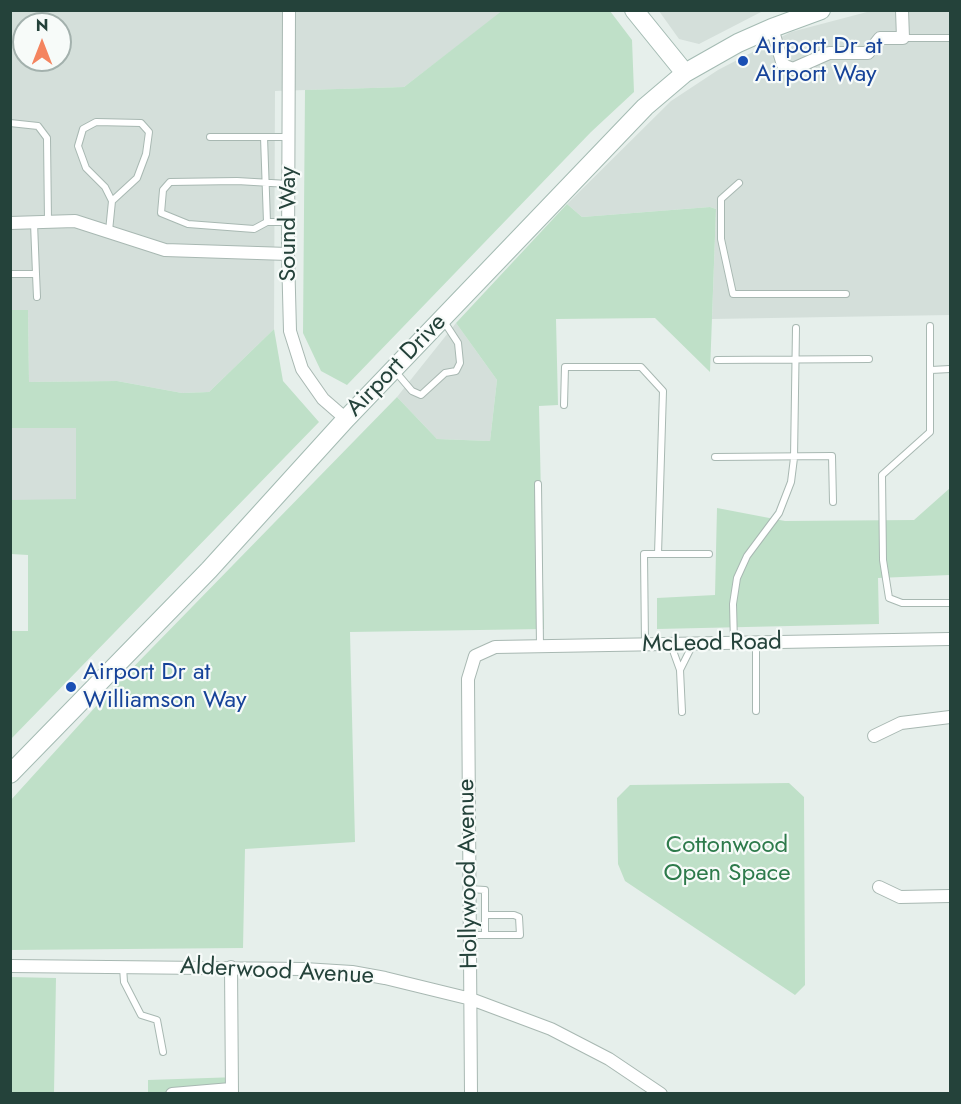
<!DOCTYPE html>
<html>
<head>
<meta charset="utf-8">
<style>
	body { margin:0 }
	#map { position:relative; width:961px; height:1104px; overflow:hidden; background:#e6efeb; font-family:Jost,sans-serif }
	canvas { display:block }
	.frame { position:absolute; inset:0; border:12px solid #24423a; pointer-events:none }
	.north { position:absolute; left:12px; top:12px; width:60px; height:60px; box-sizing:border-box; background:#f7fbf9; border:2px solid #a3b1ad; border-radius:50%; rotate:0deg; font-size:16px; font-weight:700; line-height:24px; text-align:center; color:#24423a }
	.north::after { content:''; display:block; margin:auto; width:21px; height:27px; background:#f4845f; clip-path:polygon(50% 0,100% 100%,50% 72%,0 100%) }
</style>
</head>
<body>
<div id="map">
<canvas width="961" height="1104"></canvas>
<div class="frame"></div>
<div class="north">N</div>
</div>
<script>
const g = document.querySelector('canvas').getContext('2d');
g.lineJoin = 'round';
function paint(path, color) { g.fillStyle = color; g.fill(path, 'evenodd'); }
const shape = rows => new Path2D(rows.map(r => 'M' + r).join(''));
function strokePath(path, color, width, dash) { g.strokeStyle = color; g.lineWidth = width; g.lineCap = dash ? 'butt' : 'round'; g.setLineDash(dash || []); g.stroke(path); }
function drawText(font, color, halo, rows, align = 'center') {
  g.font = font + ' Jost,sans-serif'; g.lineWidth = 4.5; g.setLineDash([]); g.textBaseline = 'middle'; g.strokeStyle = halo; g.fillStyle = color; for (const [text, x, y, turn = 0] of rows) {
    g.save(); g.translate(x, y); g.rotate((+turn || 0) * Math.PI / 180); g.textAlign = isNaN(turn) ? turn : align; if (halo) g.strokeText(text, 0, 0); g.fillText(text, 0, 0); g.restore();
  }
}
const built = shape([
	[881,10,950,11,950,315,712,319,716,209,710,207,582,217,567,204,671,101,718,70,791,32,867,12],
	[11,11,503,11,404,87,275,91,274,329,209,392,182,393,117,381,29,382,28,310,11,310],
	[24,24,60,24,60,60,24,60],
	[659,11,763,11,699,44,679,39],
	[456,323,497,380,490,441,437,439,397,397],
	[10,428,76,428,76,500,11,500]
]);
const green = shape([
	[503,10,610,11,632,40,634,92,591,132,347,385,321,371,303,333,305,90,404,87],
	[567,204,582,217,710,207,716,209,710,372,655,318,556,319,558,405,539,406,544,629,350,632,355,842,245,849,243,948,11,950,10,801,109,692,397,397,437,439,490,441,497,380,456,323],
	[11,310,28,310,29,382,117,381,182,393,209,392,274,329,283,381,319,422,11,739,11,631,28,631,28,555,11,554,11,500,76,499,76,428,11,428],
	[950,488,950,575,878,578,879,624,657,629,657,598,715,595,717,508,785,521,914,520],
	[789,783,804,797,805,985,795,995,625,881,618,864,617,798,630,785],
	[11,977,56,978,54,1093,11,1093],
	[238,1077,238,1093,148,1093,148,1080]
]);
const lane = shape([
	[903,38,950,38],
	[10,123,38,126,47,138,48,221],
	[210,137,289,137],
	[264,137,267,222],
	[739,183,721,199,721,239,733,294,846,294],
	[288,184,237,181,170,182,163,190,161,213,188,224,254,229,267,222,289,222],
	[34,223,36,274],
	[109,231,112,201,137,178,146,154,149,132,141,123,96,122,83,129,78,146,86,168,105,187,112,201],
	[10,274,36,274,37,297],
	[930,326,930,432,882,475,883,560,889,598,902,603,950,603],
	[717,360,869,359],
	[931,370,950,369],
	[395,371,412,391,421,395,445,373,456,371,460,363,458,343,443,320],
	[564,405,565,367,641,367,663,391,658,554,644,554,645,644],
	[715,457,832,456,833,502],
	[538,484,540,646],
	[658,554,709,554],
	[734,643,733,604,737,578,747,556,779,513,791,482,794,458,796,328],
	[756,643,756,711],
	[671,645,680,670,693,644],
	[680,670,682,712],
	[469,889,485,890,485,935],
	[470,935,520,935,519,917,514,915,485,915],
	[123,967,124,982,141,1015,157,1020,163,1052]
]);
const street = shape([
	[289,10,288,254,290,331,302,369,323,399,346,419],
	[772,28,783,65,793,69,829,53,868,53,880,38,903,38,902,10],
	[10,223,75,221,165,250,288,254],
	[874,736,901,723,950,717],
	[879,887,900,897,950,896],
	[10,966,304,969,352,972,385,978,471,999,551,1029,609,1059,661,1094],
	[231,967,232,1094],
	[172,1094,231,1089],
	[471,1094,468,679,475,656,495,647,950,639]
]);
const secondary = shape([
	[634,10,685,73],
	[10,774,209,570,346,419,645,107,685,73,738,43,772,28,821,10]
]);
const markers = [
	[743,61,6,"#1a4fb4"],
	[71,687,6,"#1a4fb4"]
];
const transitNames = [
	["Airport Dr at",755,47],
	["Airport Way",755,75],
	["Airport Dr at",83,673],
	["Williamson Way",83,701]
];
const streetNames = [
	["Sound Way",289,224,-90],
	["Airport Drive",397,366,-46],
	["McLeod Road",712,644,-1],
	["Hollywood Avenue",469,874,-91],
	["Alderwood Avenue",277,972,3]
];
const parkNames = [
	["Cottonwood",727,846],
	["Open Space",727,874]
];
paint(built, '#d4dfda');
paint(green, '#bfe0c8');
strokePath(lane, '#a8b8b2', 8);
strokePath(street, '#a8b8b2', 14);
strokePath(secondary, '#a4bbb3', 20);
strokePath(lane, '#fff', 6);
strokePath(street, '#fff', 12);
strokePath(secondary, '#fff', 18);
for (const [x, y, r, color] of markers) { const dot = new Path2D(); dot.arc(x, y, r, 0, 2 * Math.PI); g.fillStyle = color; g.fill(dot); strokePath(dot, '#f7fbf9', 2); }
drawText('24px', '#164399', '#f7fbf9', transitNames, 'left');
drawText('24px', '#24423a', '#f7fbf9', streetNames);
drawText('24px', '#2d7a4b', '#f7fbf9', parkNames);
</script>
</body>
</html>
